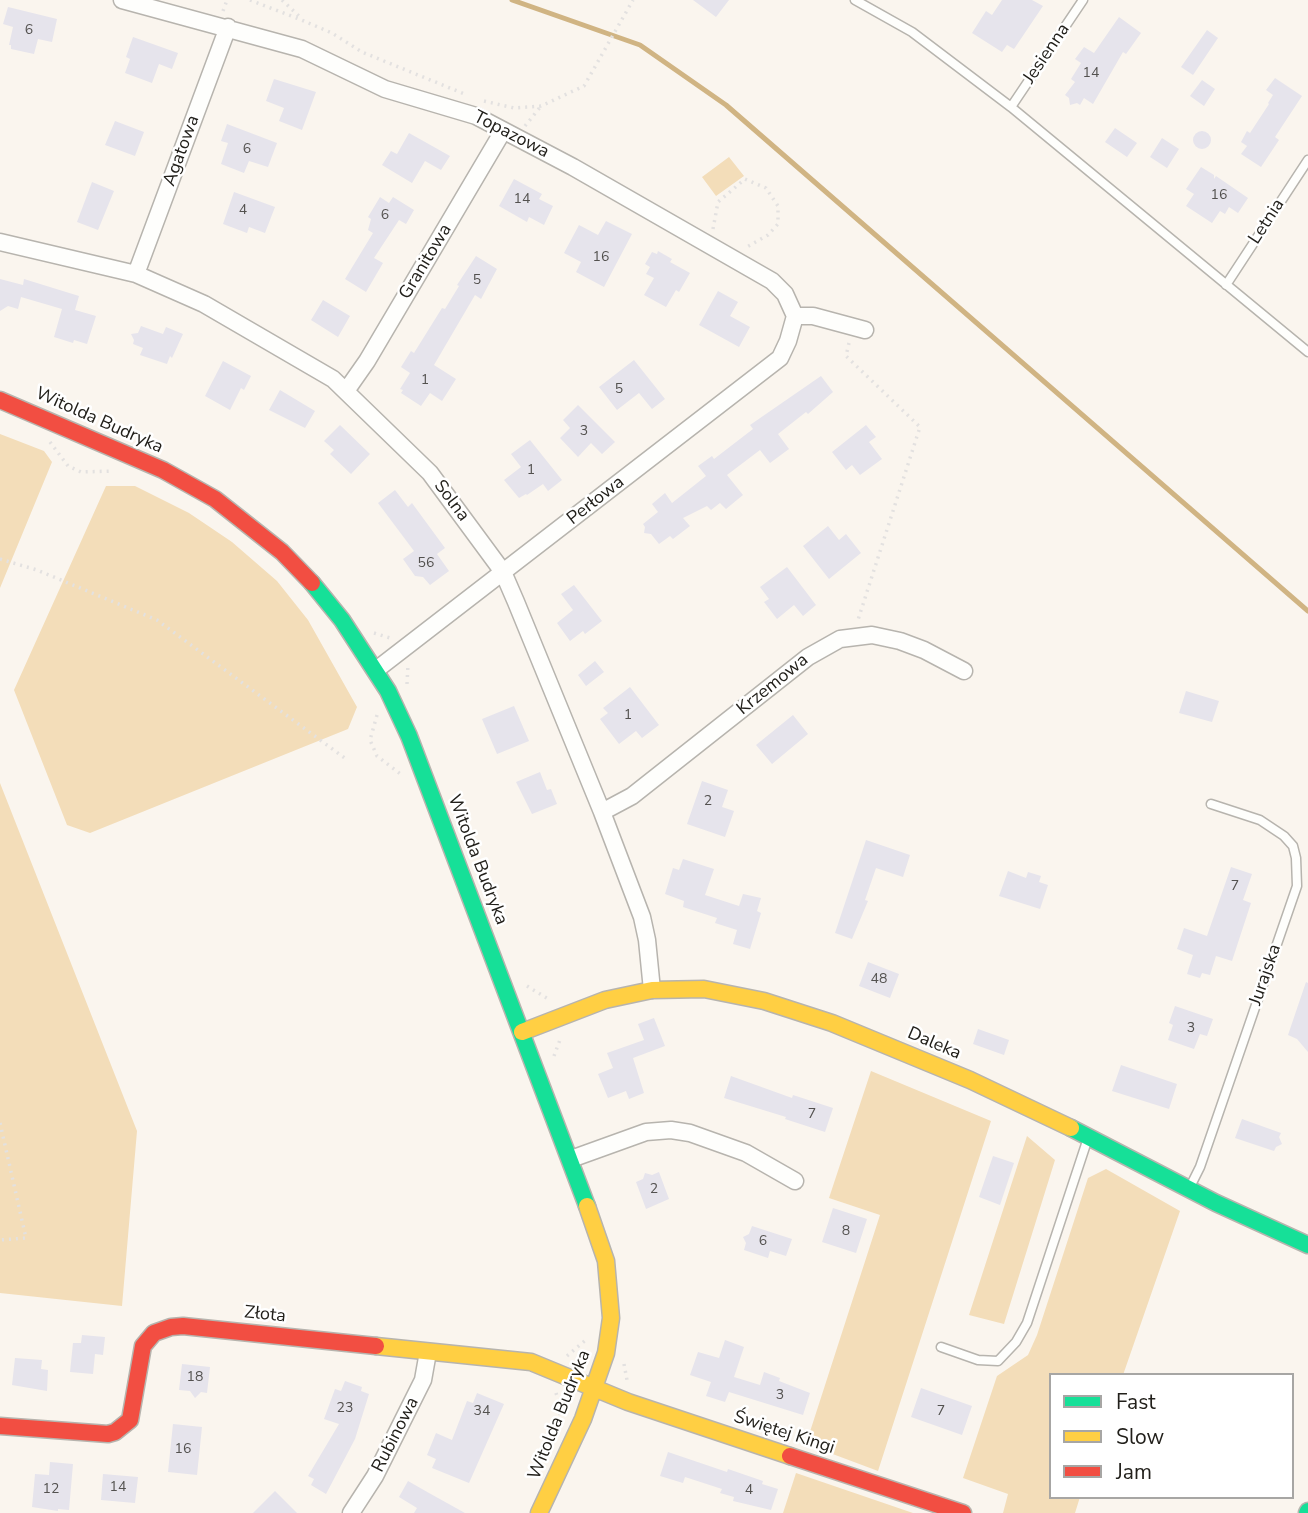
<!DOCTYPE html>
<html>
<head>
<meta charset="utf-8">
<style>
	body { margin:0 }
	#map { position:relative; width:1308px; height:1513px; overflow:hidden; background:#faf5ee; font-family:"Nunito Sans",sans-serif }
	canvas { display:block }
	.legend { position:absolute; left:1049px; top:1373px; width:245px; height:126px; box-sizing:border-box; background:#fff; border:2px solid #a7a6a4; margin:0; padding:9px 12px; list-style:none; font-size:21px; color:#22201b }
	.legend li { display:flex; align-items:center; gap:14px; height:35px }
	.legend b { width:35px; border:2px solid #a7a6a4 }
</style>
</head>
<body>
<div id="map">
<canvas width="1308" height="1513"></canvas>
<ul class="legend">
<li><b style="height:9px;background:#16e098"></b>Fast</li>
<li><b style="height:9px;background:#ffcf43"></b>Slow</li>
<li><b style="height:9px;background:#f24e42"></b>Jam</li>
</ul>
</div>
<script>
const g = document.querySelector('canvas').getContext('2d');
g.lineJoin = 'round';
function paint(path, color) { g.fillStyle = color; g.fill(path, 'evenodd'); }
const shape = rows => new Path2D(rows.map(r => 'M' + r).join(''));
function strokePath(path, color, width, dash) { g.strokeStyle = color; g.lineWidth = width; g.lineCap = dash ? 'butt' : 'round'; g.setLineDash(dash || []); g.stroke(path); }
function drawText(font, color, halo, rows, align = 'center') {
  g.font = font + ' "Nunito Sans",sans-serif'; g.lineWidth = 5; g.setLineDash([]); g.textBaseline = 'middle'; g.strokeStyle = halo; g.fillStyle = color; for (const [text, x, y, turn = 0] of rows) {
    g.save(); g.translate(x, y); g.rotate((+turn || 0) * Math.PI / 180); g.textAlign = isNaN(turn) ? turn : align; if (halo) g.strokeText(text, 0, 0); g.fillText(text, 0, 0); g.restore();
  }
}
const green = shape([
	[729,157,744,176,716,196,702,177],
	[0,434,44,451,52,462,0,588],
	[106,486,135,486,189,513,232,542,277,581,308,620,357,707,348,729,90,833,67,825,14,690],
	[0,783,137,1131,122,1306,0,1293],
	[871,1071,991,1121,878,1471,806,1444,880,1215,829,1198],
	[1027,1136,1055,1160,1004,1324,969,1315],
	[1106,1169,1180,1211,1123,1375,1051,1375,1051,1497,1080,1497,1075,1513,1003,1513,1008,1494,963,1478,997,1376,1028,1355,1037,1335,1088,1178],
	[796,1473,913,1513,783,1513]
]);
const stream = shape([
	[512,0,640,45,726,105,1308,611]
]);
const building = shape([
	[693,0,729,0,716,17],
	[1002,0,1032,0,1043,6,1014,49,1007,45,1002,52,972,33,986,11,992,15],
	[8,7,57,19,52,42,38,39,34,54,11,49,11,45,9,45,13,27,3,24],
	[1119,17,1141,33,1126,54,1123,52,1093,104,1084,98,1080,105,1077,103,1070,105,1069,98,1065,95,1075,82,1071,79,1081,63,1075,59,1084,47,1094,53],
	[1207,30,1218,38,1193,75,1181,67],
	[133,37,178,53,172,69,159,64,152,83,125,73,130,59,126,57],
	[1275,78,1302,96,1275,137,1279,140,1261,167,1241,154,1247,146,1241,142,1247,131,1250,133,1269,104,1268,103,1273,95,1266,90],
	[274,79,316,92,302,130,279,121,284,108,266,101],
	[1202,80,1215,89,1204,106,1190,96],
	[115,121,144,132,135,156,105,145],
	[227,124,277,143,268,167,249,161,244,173,221,164,228,143,221,141],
	[1115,128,1137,143,1127,157,1105,142],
	'1193 140a9 9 0 1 1 18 0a9 9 0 1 1-18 0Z',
	[409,133,450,156,441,170,425,161,412,183,382,165,391,151,397,154],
	[1162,138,1179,149,1167,168,1150,157],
	[1201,167,1214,175,1214,179,1216,176,1248,198,1238,213,1229,207,1225,214,1220,211,1212,223,1186,206,1194,194,1186,189],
	[514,179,542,194,539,199,553,206,544,225,529,217,527,222,499,206],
	[92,182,114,191,98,230,77,222],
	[234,192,275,207,265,233,249,227,247,233,223,224],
	[380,197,389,203,393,197,414,210,406,224,399,220,374,258,383,263,366,292,345,279,373,233,368,230,371,219,368,217],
	[606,221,632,234,604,287,576,272,581,262,564,253,579,225,598,235],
	[658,251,672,259,670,262,690,273,679,292,676,290,666,307,644,295,654,278,646,274,650,267,645,264,652,252,657,254],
	[476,256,497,269,481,299,475,295,434,365,456,379,442,401,430,393,421,406,401,393,403,390,400,389,410,373,401,367,411,351,414,353,442,308,445,309,459,286,457,285],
	[0,279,23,285,24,279,79,296,75,310,96,316,87,344,74,340,73,343,54,337,62,309,21,297,18,309,8,306,0,311],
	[718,291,738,302,730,316,750,327,739,347,699,325],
	[323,300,350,316,338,337,311,320],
	[141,326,163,334,166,327,183,334,172,358,170,356,167,364,140,355,143,348,133,344,134,340,131,334,138,333],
	[634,360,665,399,652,409,639,393,617,410,599,387],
	[223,361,251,376,244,390,241,388,230,410,205,396],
	[821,376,833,392,808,414,806,412,778,434,789,449,770,463,760,450,727,475,743,495,726,509,720,503,711,510,707,506,683,518,690,526,673,539,670,536,659,544,651,534,644,533,645,527,643,524,658,512,652,504,665,493,672,503,706,476,698,466,712,456,714,459,753,429,750,425],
	[280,390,315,411,305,428,269,410],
	[578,405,615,442,602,454,591,443,578,457,560,438,570,428,563,420],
	[340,425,370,454,351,474,330,454,334,450,324,441],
	[866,425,876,437,869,442,882,459,860,475,852,465,846,470,832,452],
	[530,440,562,480,548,491,543,484,527,495,526,494,519,498,504,480,521,467,511,454],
	[395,490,408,507,412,503,445,548,437,554,449,571,430,585,423,577,415,576,403,559,414,551,378,503],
	[828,526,839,540,846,534,861,553,829,579,803,546],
	[787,567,816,605,803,616,794,605,777,619,764,602,769,599,760,587],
	[574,585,602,621,585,634,583,631,570,641,557,623,573,610,561,594],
	[595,661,604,672,586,686,578,675],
	[630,687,659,725,642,738,636,731,619,744,600,719,608,713,603,708],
	[1186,691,1219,701,1212,722,1179,713],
	[514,706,529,741,497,754,482,719],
	[793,715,808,734,772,764,756,745],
	[540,772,547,790,551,789,557,804,532,814,516,782],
	[702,781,728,790,722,807,734,811,725,837,687,824],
	[866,840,910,855,903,877,876,868,865,900,868,901,852,939,835,933],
	[683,859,714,869,705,895,739,906,743,894,761,898,757,911,761,913,750,949,733,944,737,930,715,923,717,918,683,907,684,901,665,894,673,868,679,870],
	[1231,867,1252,874,1243,900,1251,903,1232,961,1216,956,1210,975,1202,973,1200,978,1187,974,1193,955,1177,949,1184,928,1207,936],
	[1008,871,1026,878,1028,872,1041,876,1039,882,1048,885,1040,909,999,896],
	[868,962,899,974,890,998,859,986],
	[1306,982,1308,983,1308,1052,1297,1039,1288,1035],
	[1175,1006,1213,1019,1207,1036,1200,1034,1194,1049,1168,1040,1173,1025,1169,1023],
	[654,1018,665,1046,633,1058,644,1093,629,1099,626,1091,608,1098,598,1074,613,1068,607,1053,644,1040,638,1024],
	[978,1029,1009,1040,1004,1055,973,1044],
	[1121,1065,1177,1084,1169,1109,1112,1091],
	[731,1076,792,1098,793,1095,833,1108,825,1132,785,1119,786,1117,724,1098],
	[1242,1119,1281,1133,1279,1137,1282,1144,1276,1147,1274,1151,1235,1138],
	[993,1156,1014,1163,1000,1205,979,1197],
	[659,1172,669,1199,646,1209,636,1182,643,1179,645,1173,652,1175],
	[833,1208,867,1219,856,1253,822,1242],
	[752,1226,792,1239,786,1256,770,1251,768,1258,744,1250,746,1243,743,1237,749,1234],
	[82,1335,105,1337,103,1355,95,1354,93,1374,70,1372,73,1343,81,1343],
	[725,1340,744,1347,734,1377,760,1385,764,1372,780,1378,779,1381,810,1393,803,1415,729,1392,725,1402,706,1396,711,1382,690,1375,698,1352,719,1358],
	[15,1358,42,1360,41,1369,48,1370,47,1391,12,1385],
	[182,1364,210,1367,207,1393,201,1392,195,1398,190,1391,179,1390],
	[345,1381,362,1387,361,1391,369,1394,355,1439,326,1494,311,1485,314,1479,308,1476,339,1424,324,1419,335,1389,341,1391],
	[921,1388,972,1406,962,1435,911,1417],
	[477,1393,504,1404,469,1483,432,1468,436,1459,427,1455,436,1433,452,1440,467,1401,473,1403],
	[173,1424,202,1427,197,1475,168,1472],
	[668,1452,727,1472,728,1469,763,1481,762,1484,778,1489,771,1510,733,1501,734,1497,720,1493,722,1489,685,1477,683,1483,660,1476],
	[50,1462,73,1464,69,1510,58,1509,58,1511,32,1507,35,1474,49,1475],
	[103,1474,138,1477,135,1503,101,1500],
	[408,1481,429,1493,465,1513,414,1513,417,1508,399,1497],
	[275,1491,297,1513,253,1513]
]);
const path = shape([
	[250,0,304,21,332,33,362,52,467,95],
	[282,0,301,18],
	[223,11,227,0],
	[484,101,514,108,541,106,584,86,633,0],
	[525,126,541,106],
	[713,229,718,202,745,179,766,188,778,206,778,224,768,235,745,248],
	[849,343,846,356,920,427,857,623],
	[50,442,68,466,81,472,113,471],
	[0,559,37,570,157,620,346,759],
	[374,633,390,638],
	[407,684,408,664],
	[377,715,370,740,377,756,403,776],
	[527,986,550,1000],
	[554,1056,561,1037],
	[0,1123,26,1238,0,1240],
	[567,1356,588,1338],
	[624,1364,627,1380],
	[556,1393,560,1405,560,1419]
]);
const lane = shape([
	[855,0,912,32,1011,107,1308,352],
	[1011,107,1083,0],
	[1226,285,1308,160],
	[1190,1187,1200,1167,1297,886,1296,858,1293,846,1284,836,1260,820,1211,804],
	[941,1347,978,1360,998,1361,1016,1342,1027,1323,1087,1141]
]);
const street = shape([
	[122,0,302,49,385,89,476,116,573,167,772,281,785,294,795,316,813,316,865,330],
	[0,242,136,274,204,304,333,379,430,473,503,572,516,602,602,812,642,917,647,940,652,990],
	[136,274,228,27],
	[346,391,367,361,503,131],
	[376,670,780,358,788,341,795,316],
	[602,812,632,796,808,657,840,639,872,635,900,641,924,650,964,671],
	[571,1159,646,1132,671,1130,690,1133,746,1153,795,1181],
	[351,1513,375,1476,423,1380,428,1352]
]);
const fast = shape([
	[312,583,342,620,388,691,409,736,587,1206],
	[1071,1128,1216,1203,1308,1245],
	[1307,1513,1308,1511]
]);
const slow = shape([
	[522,1032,605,1000,652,990,704,989,764,1001,832,1023,970,1080,1071,1128],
	[376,1346,531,1362,628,1402,790,1456],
	[539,1513,583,1419,606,1353,611,1318,606,1261,587,1206]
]);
const jam = shape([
	[0,400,163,470,215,499,282,552,312,583],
	[0,1426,108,1434,115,1432,130,1420,143,1346,154,1333,171,1327,183,1326,376,1346],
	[790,1456,963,1513]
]);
const numberNames = [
	["6",29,31],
	["14",1091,74],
	["6",247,150],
	["16",1219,196],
	["14",522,200],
	["4",243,211],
	["6",385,216],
	["16",601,258],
	["5",477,281],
	["1",425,381],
	["5",619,390],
	["3",584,432],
	["1",531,471],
	["56",426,564],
	["1",628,716],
	["2",708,802],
	["7",1235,887],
	["48",879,980],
	["3",1191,1029],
	["7",812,1115],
	["2",654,1190],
	["8",846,1232],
	["6",763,1242],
	["18",195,1378],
	["3",780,1396],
	["23",345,1409],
	["34",482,1412],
	["7",941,1412],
	["16",183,1450],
	["14",118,1488],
	["12",51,1490],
	["4",749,1491]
];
const streetNames = [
	["Jesienna",1047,54,-56],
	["Topazowa",511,135,27],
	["Agatowa",182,151,-70],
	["Letnia",1267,222,-57],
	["Granitowa",426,262,-59],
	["Witolda Budryka",99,421,24],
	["Solna",451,501,53],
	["Perłowa",596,501,-38],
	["Krzemowa",773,685,-39],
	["Witolda Budryka",477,860,69],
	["Jurajska",1266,975,-71],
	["Daleka",934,1044,23],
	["Złota",265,1315,6],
	["Witolda Budryka",560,1415,-68],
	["Świętej Kingi",784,1433,18],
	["Rubinowa",396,1435,-63]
];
paint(green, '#f3ddb9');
strokePath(stream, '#d0b483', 5);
paint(building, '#e6e4ec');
strokePath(lane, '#b7b4ae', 11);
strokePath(street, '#b7b4ae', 19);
strokePath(fast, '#b7b4ae', 19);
strokePath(slow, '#b7b4ae', 19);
strokePath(jam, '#b7b4ae', 19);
strokePath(path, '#e3e1e0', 3.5, [2, 5]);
strokePath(lane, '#fefefc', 8);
strokePath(street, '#fefefc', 16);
strokePath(fast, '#16e098', 16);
strokePath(slow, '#ffcf43', 16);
strokePath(jam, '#f24e42', 16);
drawText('14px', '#53514f', null, numberNames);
drawText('18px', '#22201b', '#fff', streetNames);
</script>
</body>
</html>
